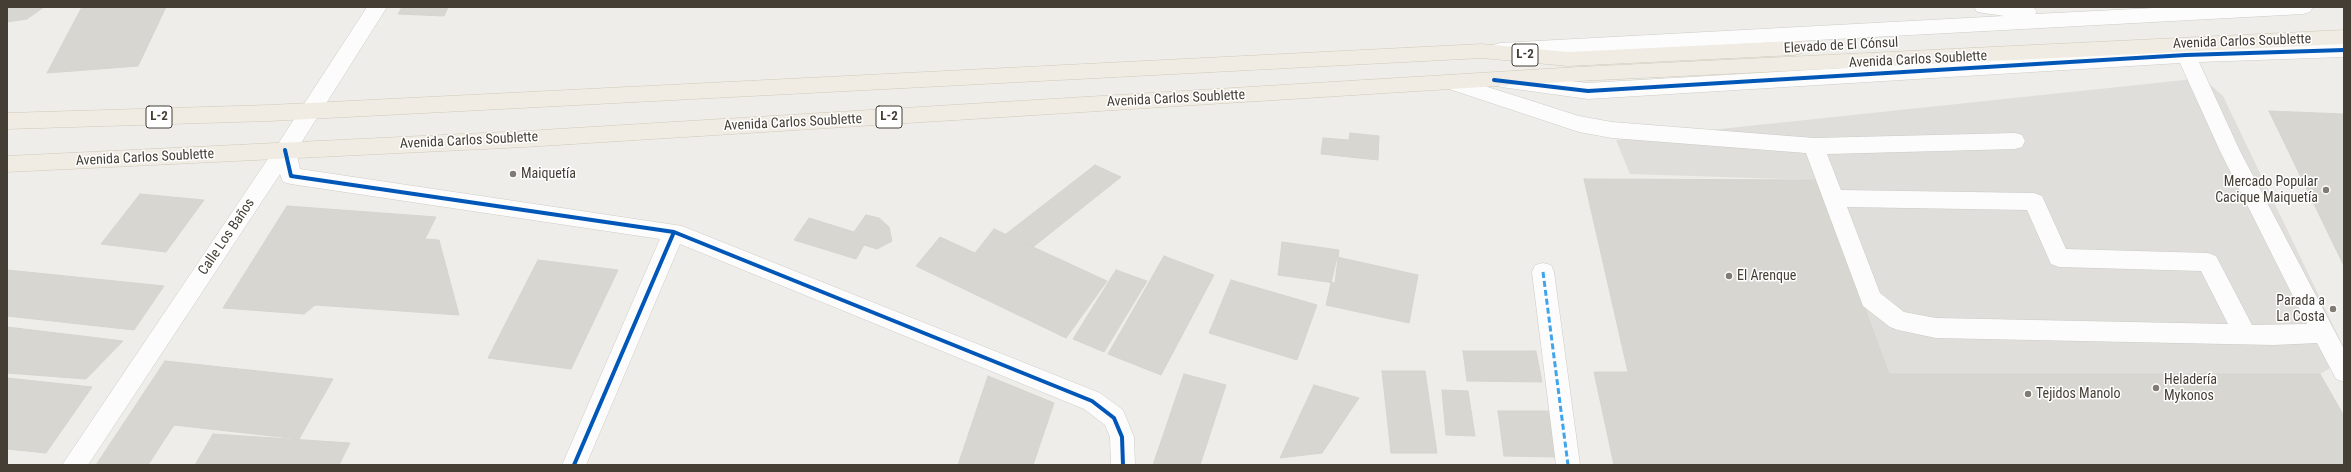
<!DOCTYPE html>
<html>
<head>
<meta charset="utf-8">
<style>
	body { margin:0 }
	#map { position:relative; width:2351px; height:472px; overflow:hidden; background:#eeede9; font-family:"Roboto Condensed",sans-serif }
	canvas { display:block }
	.frame { position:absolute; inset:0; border:8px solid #443e35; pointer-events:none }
</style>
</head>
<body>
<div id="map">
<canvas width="2351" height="472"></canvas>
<div class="frame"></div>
</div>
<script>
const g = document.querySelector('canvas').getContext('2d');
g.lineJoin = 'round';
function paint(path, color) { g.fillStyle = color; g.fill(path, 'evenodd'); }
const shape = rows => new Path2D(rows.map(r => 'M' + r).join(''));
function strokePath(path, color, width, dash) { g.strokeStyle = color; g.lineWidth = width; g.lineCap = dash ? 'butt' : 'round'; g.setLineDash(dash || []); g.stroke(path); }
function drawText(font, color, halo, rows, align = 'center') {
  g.font = font + ' "Roboto Condensed",sans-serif'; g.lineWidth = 3; g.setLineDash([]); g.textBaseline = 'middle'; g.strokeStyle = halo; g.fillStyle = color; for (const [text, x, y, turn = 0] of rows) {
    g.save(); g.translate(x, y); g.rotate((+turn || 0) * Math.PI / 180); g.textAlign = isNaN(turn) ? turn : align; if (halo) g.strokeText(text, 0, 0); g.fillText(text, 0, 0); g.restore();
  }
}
const parking = shape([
	[2203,78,2223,96,2344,348,2344,360,2320,374,1889,374,1818,180,1630,174,1616,140]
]);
const building = shape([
	[7,7,44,7,27,19,7,22,7,7],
	[82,7,166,7,138,66,47,73,82,7],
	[402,7,448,7,444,16,398,14,402,7],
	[2269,111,2344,114,2344,266,2269,111],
	[1350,133,1379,136,1378,160,1321,154,1323,138,1349,140,1350,133],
	[1095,165,1121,177,1033,247,1006,234,1095,165],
	[1584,179,1818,180,1889,374,2320,374,2344,416,2344,465,1614,465,1594,372,1628,372,1584,179],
	[140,194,204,200,166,252,101,244,140,194],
	[287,206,436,217,425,239,439,240,459,315,315,305,304,314,223,308,287,206],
	[866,215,879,218,889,227,892,241,877,249,864,245,856,259,794,240,809,218,854,232,866,215],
	[994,229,1107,281,1066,338,916,266,940,237,975,253,994,229],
	[1282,242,1339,250,1335,283,1278,275,1282,242],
	[1164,256,1214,275,1161,375,1108,354,1164,256],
	[1337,257,1418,275,1409,323,1326,305,1337,257],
	[538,260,618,270,571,369,488,358,538,260],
	[7,270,164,286,134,330,7,316,7,270],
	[1116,270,1147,281,1104,352,1073,339,1116,270],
	[1231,280,1317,305,1297,360,1209,333,1231,280],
	[7,327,123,341,86,379,7,373,7,327],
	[1463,351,1536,351,1542,382,1467,381,1463,351],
	[165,361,333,379,299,439,174,425,148,465,96,465,165,361],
	[1382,371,1425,371,1437,453,1391,453,1382,371],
	[1184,374,1226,385,1200,465,1153,465,1184,374],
	[988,376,1054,403,1033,465,958,465,988,376],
	[7,378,92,387,46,453,7,449,7,378],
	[1314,385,1359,398,1322,453,1280,458,1314,385],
	[1442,390,1468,391,1475,436,1446,435,1442,390],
	[1498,411,1552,411,1559,457,1504,456,1498,411],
	[213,434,350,443,339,465,195,465,213,434]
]);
const minor = shape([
	[367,7,387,7,296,151,300,169,682,226,1100,393,1123,410,1134,437,1135,465,1111,465,1110,437,1105,425,1084,409,680,244,586,465,562,465,660,239,291,184,283,182,280,174,88,465,62,465,278,144,367,7],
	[1974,7,2033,7,2037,12,2035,14,2175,7,2313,7,2310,12,2303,14,1500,57,1493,55,1490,50,1493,45,1500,43,2004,16,1977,12,1974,7],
	[2344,43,2344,57,2199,62,2240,151,2344,349,2344,382,2336,379,2317,343,2274,345,1936,338,1898,330,1890,327,1863,306,1806,153,1612,138,1579,132,1443,87,1440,82,1443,77,1450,75,1579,116,1612,122,1814,138,2015,133,2022,135,2025,141,2022,147,2015,149,1827,154,1841,190,2034,193,2042,196,2066,249,2208,253,2216,256,2252,325,2307,324,2220,151,2180,63,1588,99,1501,87,1494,85,1491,80,1494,75,1501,73,1588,83,2186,48,2344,43],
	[1847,207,2027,210,2051,264,2059,267,2201,271,2228,324,1936,318,1904,312,1880,293,1847,207],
	[1543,263,1551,265,1554,272,1580,465,1556,465,1532,272,1535,265,1543,263]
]);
const major = shape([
	[2344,30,2344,44,1578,81,525,147,7,172,7,156,525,131,1578,67,2344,30],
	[1795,41,1802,43,1805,48,1802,53,1795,55,1568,66,1482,58,270,121,7,129,7,113,270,105,1482,44,1568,52,1795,41]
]);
const quiet = shape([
	[1543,272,1568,465]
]);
const cycleway = shape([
	[1494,80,1588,91,2186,55,2344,50],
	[285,150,291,176,674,232,574,465],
	[674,232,1092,401,1114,418,1122,437,1123,465]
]);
const markers = [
	[513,174,4,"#807b74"],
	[2326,190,4,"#807b74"],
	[1729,276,4,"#807b74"],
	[2333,309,4,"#807b74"],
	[2156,388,4,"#807b74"],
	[2028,394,4,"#807b74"]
];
const shields = [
	[1525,55,26],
	[159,117,26],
	[889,117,26]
];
const shieldNames = [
	["L-2",1525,55],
	["L-2",159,117],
	["L-2",889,117]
];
const streetNames = [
	["Avenida Carlos Soublette",2242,42,-2],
	["Elevado de El Cónsul",1841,46,-3],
	["Avenida Carlos Soublette",1918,60,-3],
	["Avenida Carlos Soublette",1176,99,-3],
	["Avenida Carlos Soublette",793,123,-3],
	["Avenida Carlos Soublette",469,141,-3],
	["Avenida Carlos Soublette",145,158,-3],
	["Calle Los Baños",227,237,-56]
];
const poiNames = [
	["Maiquetía",521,174],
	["Mercado Popular",2318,182,"right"],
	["Cacique Maiquetía",2318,198,"right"],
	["El Arenque",1737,276],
	["Parada a",2325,301,"right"],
	["La Costa",2325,317,"right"],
	["Heladería",2164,380],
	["Mykonos",2164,396],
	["Tejidos Manolo",2036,394]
];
paint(parking, '#e0deda');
paint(building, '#d8d6d1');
strokePath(building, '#d6d4cf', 1);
strokePath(minor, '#cccbc6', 1);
strokePath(major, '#cfc9b8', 1);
paint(minor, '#fcfcfc');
paint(major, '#f0ece3');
strokePath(quiet, '#3fa4eb', 3, [6, 3]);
strokePath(cycleway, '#0057b8', 4);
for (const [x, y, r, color] of markers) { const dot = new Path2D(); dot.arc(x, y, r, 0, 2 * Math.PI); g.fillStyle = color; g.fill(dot); strokePath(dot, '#fff', 1.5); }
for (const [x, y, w] of shields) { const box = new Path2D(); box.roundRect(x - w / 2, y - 11, w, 22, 3); g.fillStyle = '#fff'; g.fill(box); strokePath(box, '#443e35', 1); }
drawText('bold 13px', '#443e35', null, shieldNames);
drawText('14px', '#443e35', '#fff', streetNames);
drawText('14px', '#443e35', '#fff', poiNames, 'left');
</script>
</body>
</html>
